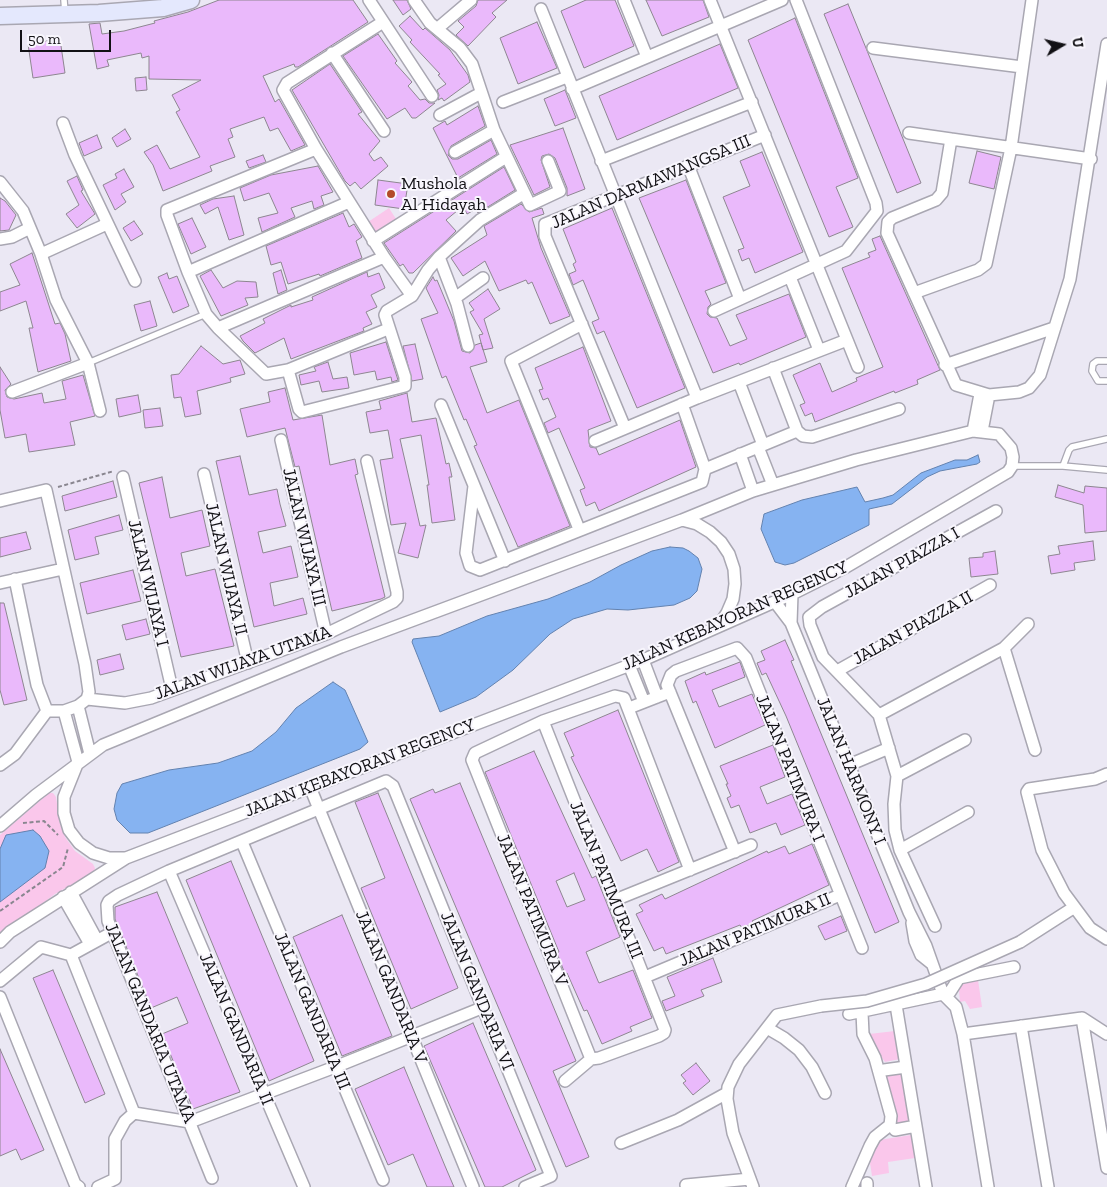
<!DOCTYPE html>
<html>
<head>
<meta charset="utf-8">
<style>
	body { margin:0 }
	#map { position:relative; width:1107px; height:1187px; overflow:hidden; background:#ebe8f4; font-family:"Zilla Slab",serif }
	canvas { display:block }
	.north { position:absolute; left:1037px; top:20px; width:50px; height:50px; -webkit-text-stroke:4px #f8f6fd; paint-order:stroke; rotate:81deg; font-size:14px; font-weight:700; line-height:20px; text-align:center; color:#121115 }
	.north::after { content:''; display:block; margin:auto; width:18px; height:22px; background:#121115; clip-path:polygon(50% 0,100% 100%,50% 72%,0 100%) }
	.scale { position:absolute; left:20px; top:30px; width:91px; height:22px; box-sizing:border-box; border:2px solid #121115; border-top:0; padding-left:6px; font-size:15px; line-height:18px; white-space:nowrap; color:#121115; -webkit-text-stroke:4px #f8f6fd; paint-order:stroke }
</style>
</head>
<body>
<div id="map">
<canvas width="1107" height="1187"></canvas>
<div class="north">U</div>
<div class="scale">50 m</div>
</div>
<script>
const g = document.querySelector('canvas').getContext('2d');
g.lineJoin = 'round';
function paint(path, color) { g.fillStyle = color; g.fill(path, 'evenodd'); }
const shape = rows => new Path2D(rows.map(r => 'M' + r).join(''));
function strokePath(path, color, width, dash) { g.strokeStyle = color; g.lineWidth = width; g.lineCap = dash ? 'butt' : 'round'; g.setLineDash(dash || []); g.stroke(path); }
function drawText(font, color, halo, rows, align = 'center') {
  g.font = font + ' "Zilla Slab",serif'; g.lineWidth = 4; g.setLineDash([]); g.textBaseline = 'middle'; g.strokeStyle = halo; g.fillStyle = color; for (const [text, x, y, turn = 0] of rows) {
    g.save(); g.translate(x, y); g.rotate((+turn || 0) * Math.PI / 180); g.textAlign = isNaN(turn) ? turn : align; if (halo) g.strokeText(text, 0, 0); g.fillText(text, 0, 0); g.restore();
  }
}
const green = shape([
	[389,208,396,219,375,233,368,222],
	[49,793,53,793,56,797,60,824,65,837,75,851,93,864,95,868,94,872,55,894,0,935,0,835],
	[978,980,982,1007,970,1009,965,1001,960,1002,959,990,963,983],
	[895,1031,900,1059,885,1062,871,1043,869,1034],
	[902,1072,910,1119,907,1123,899,1125,896,1123,886,1074],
	[911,1135,915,1158,888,1162,889,1173,872,1176,870,1163,879,1140]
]);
const water = shape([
	[978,455,980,462,977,464,940,471,927,477,892,504,869,509,869,525,794,563,785,565,775,562,761,529,764,514,802,500,857,487,865,502,883,498,893,495,921,473,955,460,967,460,978,455],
	[670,547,683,548,689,551,698,558,702,569,697,591,690,598,674,605,628,610,607,609,573,619,550,634,513,670,476,697,440,712,412,642,413,639,439,636,487,616,548,599,590,582,621,565,652,551,670,547],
	[333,682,345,690,368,742,360,749,148,833,130,833,117,820,114,809,117,793,122,784,169,770,218,763,252,751,276,732,296,708,333,682],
	[33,830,40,836,49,851,45,868,0,902,0,849,6,835,33,830]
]);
const building = shape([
	[219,0,353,0,368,22,298,67,295,67,294,64,263,76,275,102,279,99,305,145,291,151,278,128,270,131,264,117,230,129,233,137,228,139,235,157,210,166,212,171,163,191,153,165,144,152,157,145,170,169,200,157,176,112,180,110,172,95,201,80,149,79,149,56,142,58,141,53,107,60,109,66,97,69,89,24,100,23,102,34,124,31,155,23,154,21,188,12,219,0],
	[393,0,407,0,411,9,403,15,393,0],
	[478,0,507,0,492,13,496,17,468,46,456,35,464,27,458,21,476,6,478,0],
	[586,0,615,0,634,46,584,68,561,11,586,0],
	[646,0,703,0,709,17,662,36,646,0],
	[848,4,921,183,897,193,824,14,848,4],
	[410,16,423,30,425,28,450,50,468,75,470,82,444,101,442,98,438,100,439,95,437,90,446,84,438,75,440,74,410,42,412,40,399,26,410,16],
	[795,18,858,178,836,187,853,227,829,237,748,40,795,18],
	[537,22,557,68,518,84,500,38,537,22],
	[378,34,397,61,395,63,412,82,408,86,420,100,425,99,429,103,435,103,416,118,412,118,405,108,387,119,343,56,378,34],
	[60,39,65,73,33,78,28,44,60,39],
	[720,44,738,88,617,140,599,96,720,44],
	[330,64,362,112,358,114,380,141,369,154,374,161,381,157,388,166,361,189,355,182,350,186,345,181,292,90,330,64],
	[146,77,147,90,136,91,135,78,146,77],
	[565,90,576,118,555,126,544,99,565,90],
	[478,106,485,126,451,146,448,155,452,159,458,159,491,140,497,154,458,178,433,128,445,121,447,125,478,106],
	[563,128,585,189,567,196,567,188,555,158,549,154,542,156,541,160,550,187,534,195,510,145,563,128],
	[125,129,131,139,117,147,112,138,125,129],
	[97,135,102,148,84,156,79,143,97,135],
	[977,151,1001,157,994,189,969,183,977,151],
	[762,152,803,252,755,273,749,258,742,261,738,250,744,248,723,197,750,186,740,161,762,152],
	[263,155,266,162,249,168,246,161,263,155],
	[318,166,333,192,321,196,324,205,314,209,312,201,291,208,295,217,262,232,258,218,278,213,269,193,244,201,240,188,271,175,318,166],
	[504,167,515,190,478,213,476,209,467,214,463,206,446,220,456,231,413,273,409,273,403,264,400,266,384,243,504,167],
	[124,169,134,187,121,194,126,202,115,210,103,185,117,178,115,174,124,169],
	[77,176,83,190,81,191,95,214,77,228,66,214,79,205,67,181,77,176],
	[378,180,408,184,404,209,375,205,378,180],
	[686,180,726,283,705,291,711,304,708,307,707,314,710,317,717,318,730,346,747,339,736,315,789,294,806,337,740,365,739,363,713,373,639,198,686,180],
	[234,196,244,235,229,240,218,207,205,214,200,205,213,199,234,196],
	[0,198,5,201,16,215,9,230,0,231,0,198],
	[521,204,529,212,542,208,544,214,532,218,541,248,570,316,550,324,532,282,528,284,526,280,499,291,485,261,463,276,451,258,487,235,484,226,521,204],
	[612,208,685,388,637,408,604,331,597,334,592,322,599,319,583,280,573,285,569,274,576,271,573,264,576,262,563,229,612,208],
	[343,213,349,227,354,224,362,237,356,241,362,258,320,276,319,274,288,284,281,262,271,265,266,246,343,213],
	[192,218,206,247,191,254,178,224,192,218],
	[134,221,143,234,131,241,123,228,134,221],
	[880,236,940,370,917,380,918,384,895,393,894,391,815,422,812,413,805,416,800,405,805,403,793,375,820,363,832,392,857,381,856,378,883,367,842,268,870,257,868,253,876,250,872,239,880,236],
	[32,253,55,324,60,323,65,334,71,361,38,372,29,328,33,328,26,301,0,311,0,292,20,285,10,264,32,253],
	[211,270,223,288,237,281,256,282,258,297,245,298,248,305,221,316,200,276,211,270],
	[281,270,287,290,278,294,273,273,281,270],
	[367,272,368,277,379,273,385,288,371,295,377,307,366,312,372,324,363,328,364,331,291,359,284,338,255,353,243,341,240,336,265,323,263,319,291,305,291,307,313,300,312,297,367,272],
	[167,273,169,279,177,276,189,306,173,313,158,277,167,273],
	[433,277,435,281,437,280,454,321,462,351,470,353,475,345,481,343,487,362,470,367,487,413,519,400,570,526,518,547,474,446,477,445,466,419,464,420,446,376,442,378,421,319,438,313,426,288,433,277],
	[488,289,500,309,484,319,493,348,483,350,479,335,483,334,470,312,474,310,469,303,488,289],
	[150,301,157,326,141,331,134,305,150,301],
	[386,342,398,380,392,382,391,377,377,380,375,371,354,375,350,353,386,342],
	[415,344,423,379,412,381,403,346,415,344],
	[201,346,223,364,240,360,245,374,230,378,231,382,197,391,201,414,185,417,181,397,174,398,171,375,179,374,201,346],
	[583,347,611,421,588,430,590,447,596,448,599,455,680,420,696,467,599,511,595,502,586,506,580,490,585,488,559,428,548,433,544,423,556,417,548,398,543,400,539,390,543,389,535,368,583,347],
	[328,362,333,379,347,377,349,388,322,392,319,381,301,385,299,375,316,371,314,367,328,362],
	[0,367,11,384,5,390,7,397,14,399,42,393,44,403,66,399,62,381,83,375,95,416,70,422,75,445,29,452,26,434,5,438,0,410,0,367],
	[285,388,293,420,322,415,330,465,355,459,358,474,355,475,385,597,381,599,332,611,299,466,295,467,285,428,247,437,240,409,270,402,268,392,285,388],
	[407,393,412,422,436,418,446,464,449,463,452,477,449,477,455,520,432,523,427,485,429,485,421,435,400,439,420,526,426,525,418,558,398,553,406,523,391,525,380,460,393,458,388,430,370,433,366,412,381,409,379,401,407,393],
	[138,395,141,412,119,417,116,399,138,395],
	[160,408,163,426,145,428,143,410,160,408],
	[240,456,249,495,277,489,280,504,286,526,258,532,263,553,291,546,298,577,270,583,274,606,303,598,307,614,254,627,216,461,240,456],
	[162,477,170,518,202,510,210,546,181,553,186,576,215,569,234,646,181,657,139,483,162,477],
	[113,481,117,497,65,511,62,496,113,481],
	[1058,485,1084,493,1085,486,1107,488,1107,531,1085,533,1083,505,1055,497,1058,485],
	[119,515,123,530,95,537,99,554,75,560,68,530,119,515],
	[26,532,31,549,0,557,0,538,26,532],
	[1093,541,1095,560,1074,563,1075,570,1051,574,1048,556,1060,554,1058,546,1093,541],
	[995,551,998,574,971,577,969,558,983,557,983,553,995,551],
	[133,570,141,601,87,614,80,583,133,570],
	[0,603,4,603,27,700,4,705,0,690,0,603],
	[146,619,150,634,126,640,122,625,146,619],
	[785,640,794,660,791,661,899,922,875,933,786,716,766,673,762,675,757,663,765,660,761,651,785,640],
	[120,654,124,669,100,675,97,660,120,654],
	[740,662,745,677,712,690,719,707,752,694,765,725,715,748,696,701,693,703,685,681,705,672,706,675,740,662],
	[618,710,679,862,658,872,647,849,621,861,571,757,574,756,564,733,618,710],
	[773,745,785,777,760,787,767,804,792,794,805,825,781,835,776,823,750,833,739,805,731,808,727,798,731,796,726,784,728,784,720,766,773,745],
	[534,751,592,878,596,876,620,937,586,952,598,981,599,983,633,970,652,1018,630,1027,632,1031,602,1044,587,1010,584,1011,567,973,565,974,557,953,559,952,485,772,534,751],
	[574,873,585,900,567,907,556,881,574,873],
	[460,783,576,1061,553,1071,589,1157,566,1167,410,799,433,789,435,793,460,783],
	[378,793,458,988,411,1009,361,888,385,878,355,802,378,793],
	[812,844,829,885,752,921,754,923,742,928,740,925,666,954,663,947,654,951,636,914,643,911,639,905,662,894,665,899,767,851,768,853,785,846,789,854,812,844],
	[231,861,314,1061,269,1081,186,880,231,861],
	[157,892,240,1092,193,1109,162,1034,188,1023,177,997,151,1008,115,919,115,907,157,892],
	[342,915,392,1036,342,1056,293,937,342,915],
	[841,916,847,931,825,940,818,926,841,916],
	[713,958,722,982,701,990,704,996,666,1011,662,1001,675,996,667,977,713,958],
	[53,970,105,1094,85,1103,33,978,53,970],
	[473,1023,536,1170,502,1187,485,1187,424,1046,473,1023],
	[0,1049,44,1150,21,1160,16,1149,0,1156,0,1049],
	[696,1063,710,1081,693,1095,683,1083,686,1081,681,1075,696,1063],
	[404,1067,445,1166,454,1187,427,1187,413,1154,388,1165,355,1089,404,1067]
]);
const path = shape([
	[58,487,114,471],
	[23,823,44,821,58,835],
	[0,911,63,867,68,848]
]);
const lane = shape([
	[64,0,65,13],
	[1107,361,1097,361,1093,364,1092,371,1098,381,1107,381],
	[88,363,206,314],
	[1012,466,1063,466,1069,450,1072,447,1107,439],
	[1063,466,1107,470]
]);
const street = shape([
	[369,0,432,96],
	[414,0,430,23,460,48,472,64,494,130,530,205,560,191,548,161],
	[624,0,647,57],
	[710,0,858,367],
	[541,9,697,398],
	[438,28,471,0],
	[873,48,1022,67],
	[332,53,384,131],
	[572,89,782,0],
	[503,102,567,77],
	[440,115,481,93],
	[63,123,75,155,135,281],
	[909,133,1091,159],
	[951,139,942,193,936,200,892,218,888,222,887,233,956,385,989,395,1019,392,1029,388,1040,375,1070,279,1107,44],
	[316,149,167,210,167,215,188,272,206,314,218,328,266,374,288,370,388,329],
	[455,152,494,130],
	[601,161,752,102],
	[688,165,740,299],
	[0,182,23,211,41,254,56,300,88,363,100,411],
	[0,239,12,237,30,228],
	[373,241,506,157],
	[41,254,107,224],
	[439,257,480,220,523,194],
	[188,272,349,202],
	[790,277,819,350],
	[914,293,978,270,986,264,1011,148,1032,0],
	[412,296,428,270,439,257,457,304,468,346],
	[455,298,483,278],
	[714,311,846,251,877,211,876,203,796,0],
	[218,328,384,257,316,149,283,90,287,83,383,22],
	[945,365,1054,328],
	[773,368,797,431],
	[288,370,299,409,302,412,405,386,405,377,385,315,387,311,412,296,384,257],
	[739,382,763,445],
	[12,392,88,363],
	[441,405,505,561],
	[625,428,545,236,545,224,765,135],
	[797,431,803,436,812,437,899,409],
	[973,431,980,394],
	[982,431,989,395],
	[281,440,326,634],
	[595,441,697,398,847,340],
	[758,447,773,485],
	[740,454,753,491],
	[705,469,797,431],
	[204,474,248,663],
	[123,477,172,689],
	[474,486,466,553,470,566,480,570,702,482,705,469,682,404],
	[0,501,46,490,85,664,89,692,87,699,78,706,64,711,47,711],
	[682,520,697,524,710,532,721,542,729,554,734,569,735,584,733,599,727,613,719,625],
	[579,529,511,361,582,324],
	[15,579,37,685,47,711],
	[0,583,63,569],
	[775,602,791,623,909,912,926,946,943,994,956,1007,963,1034,988,1187],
	[791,623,792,594],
	[1004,648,1035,750],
	[643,660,657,697],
	[629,665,644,702],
	[837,671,990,585],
	[87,699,125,703,151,698,326,634,393,602,397,598,397,592,367,461],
	[78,706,90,754],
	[629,708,670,692],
	[64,711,78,762,64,797,64,813,69,830,79,843,93,853,109,858,124,858],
	[879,715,1004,648,1028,624],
	[543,721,665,1030,664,1033,659,1036,599,1058,591,1059,565,1081],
	[0,765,15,754,47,711],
	[849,765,889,748],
	[1107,774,1095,779,1029,789,1027,792,1042,850,1064,893,1090,928,1107,939],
	[897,776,965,740],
	[310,787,473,1187],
	[0,826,36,795,103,745,341,647,682,520,753,491,856,460,973,431,999,434,1011,448,1013,457,1012,466,1008,472,846,567,792,594,643,660,126,858,10,932,0,942],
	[242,842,383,1180],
	[900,850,968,812],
	[735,852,667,685,671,675,676,671,737,648,746,658,862,948],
	[169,871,304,1187],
	[71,892,97,940],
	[63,897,90,944],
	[615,900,751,845],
	[912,923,915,941,921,955,931,963],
	[935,926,900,850,895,830,894,804,897,776,879,715,823,657,810,625,809,617,822,607,996,511],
	[1020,942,1073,908],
	[71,955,134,1113],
	[645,977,840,895],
	[0,981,41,947,71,955,113,932],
	[0,997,75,1184,79,1187],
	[896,1005,926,1187],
	[849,1014,943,994,950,992,959,978,1014,967],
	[1082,1018,1107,1168],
	[1021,1026,1048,1187],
	[767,1028,784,1038,799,1050,812,1067,825,1093],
	[963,1034,1082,1018,1107,1034],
	[591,1059,472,760,475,753,543,721,615,696,624,698,690,870],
	[884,1070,906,1067],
	[134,1113,190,1122,335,1067,484,1007],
	[895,1130,916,1126],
	[621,1143,678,1120,727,1093],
	[212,1178,108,921,107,905,109,901,118,895,169,871,386,781,393,786,551,1176,525,1187],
	[867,1183,867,1187],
	[686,1185,750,1179],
	[98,1187,115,1179,115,1139,125,1121,134,1113],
	[753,1187,733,1133,727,1099,728,1087,739,1064,777,1015,821,1006],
	[852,1187,870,1146,875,1137,890,1125,891,1116,875,1058,863,1034,862,1012]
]);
const secondary = shape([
	[0,16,99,13,163,8,191,0]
]);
const streetBridge = shape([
	[821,1006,867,1001,926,984,1020,942]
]);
const markers = [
	[391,194,5,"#b34b29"]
];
const streetNames = [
	["JALAN DARMAWANGSA III",651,182,-23],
	["JALAN WIJAYA III",304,537,77],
	["JALAN PIAZZA I",902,563,-29],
	["JALAN WIJAYA II",226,569,77],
	["JALAN WIJAYA I",148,583,77],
	["JALAN KEBAYORAN REGENCY",735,616,-24],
	["JALAN PIAZZA II",913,628,-29],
	["JALAN WIJAYA UTAMA",243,663,-20],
	["JALAN KEBAYORAN REGENCY",360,768,-21],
	["JALAN PATIMURA I",790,768,68],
	["JALAN HARMONY I",851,771,68],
	["JALAN PATIMURA III",606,880,68],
	["JALAN PATIMURA V",532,910,68],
	["JALAN PATIMURA II",755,930,-23],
	["JALAN GANDARIA V",391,987,68],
	["JALAN GANDARIA VI",477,991,68],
	["JALAN GANDARIA III",312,1011,67],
	["JALAN GANDARIA UTAMA",150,1023,68],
	["JALAN GANDARIA II",236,1029,67]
];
const poiNames = [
	["Mushola",401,184],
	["Al Hidayah",401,205]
];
paint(green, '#fac7eb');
paint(water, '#86b3f1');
strokePath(water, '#6382af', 1);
paint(building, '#eab9fb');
strokePath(building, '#8d8690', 1);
strokePath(lane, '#a9a7b2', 8);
strokePath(street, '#a9a7b2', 14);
strokePath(secondary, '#a9a7b2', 19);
strokePath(path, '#89868f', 2, [4, 2.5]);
strokePath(lane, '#fff', 5.5);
strokePath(street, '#fff', 11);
strokePath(secondary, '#e4e8fd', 16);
strokePath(streetBridge, '#a9a7b2', 14, []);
strokePath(streetBridge, '#fff', 11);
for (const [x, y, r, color] of markers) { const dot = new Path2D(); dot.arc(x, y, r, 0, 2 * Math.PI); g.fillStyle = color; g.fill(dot); strokePath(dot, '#f8f6fd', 2); }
drawText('18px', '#121115', '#f8f6fd', streetNames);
drawText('18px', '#121115', '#f8f6fd', poiNames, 'left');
</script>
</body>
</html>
